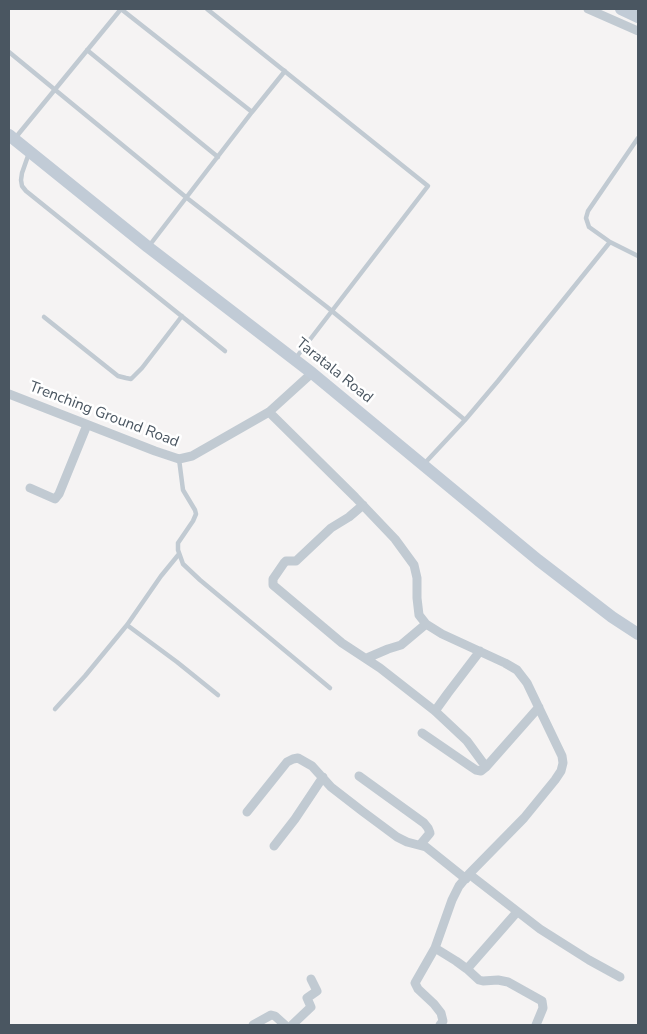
<!DOCTYPE html>
<html>
<head>
<meta charset="utf-8">
<style>
	body { margin:0 }
	#map { position:relative; width:647px; height:1034px; overflow:hidden; background:#f5f3f3; font-family:"Nunito Sans",sans-serif }
	canvas { display:block }
	.frame { position:absolute; inset:0; border:10px solid #4a5661; pointer-events:none }
</style>
</head>
<body>
<div id="map">
<canvas width="647" height="1034"></canvas>
<div class="frame"></div>
</div>
<script>
const g = document.querySelector('canvas').getContext('2d');
g.lineJoin = 'round';
const shape = rows => new Path2D(rows.map(r => 'M' + r).join(''));
function strokePath(path, color, width, dash) { g.strokeStyle = color; g.lineWidth = width; g.lineCap = dash ? 'butt' : 'round'; g.setLineDash(dash || []); g.stroke(path); }
function drawText(font, color, halo, rows, align = 'center') {
  g.font = font + ' "Nunito Sans",sans-serif'; g.lineWidth = 5; g.setLineDash([]); g.textBaseline = 'middle'; g.strokeStyle = halo; g.fillStyle = color; for (const [text, x, y, turn = 0] of rows) {
    g.save(); g.translate(x, y); g.rotate((+turn || 0) * Math.PI / 180); g.textAlign = isNaN(turn) ? turn : align; if (halo) g.strokeText(text, 0, 0); g.fillText(text, 0, 0); g.restore();
  }
}
const lane = shape([
	[121,9,252,112],
	[207,9,428,186,295,359],
	[87,50,218,157],
	[9,52,187,198,327,307,465,420],
	[16,137,121,9],
	[29,153,22,173,21,180,22,186,26,191,225,351],
	[610,242,589,227,586,218,588,211,638,138],
	[149,246,252,112,285,71],
	[44,317,118,376,126,378,131,379,142,368,182,316],
	[179,459,183,490,195,510,196,514,193,521,178,543,178,550,183,564,200,580,330,688],
	[424,464,465,420,498,381,610,242,638,256],
	[127,625,177,662,218,695],
	[55,709,85,676,127,625,161,576,179,554]
]);
const street = shape([
	[588,9,638,31],
	[9,394,155,451,179,459,192,456,269,412,312,373],
	[269,412,355,497,395,539,414,565,417,578,417,598,419,615,426,624,442,634,505,663,517,670,527,683,562,756,563,763,561,771,555,780,524,818,469,874,459,886,452,900,435,948,415,983,418,989,434,1004,441,1013,443,1021,440,1025],
	[30,488,55,499,59,494,87,425],
	[363,505,349,517,331,528,296,561,286,561,284,563,273,579,273,585,342,643,380,668,435,711,467,741,486,767],
	[367,658,388,649,401,645,426,624],
	[435,711,448,693,480,651],
	[422,733,470,766,476,770,481,771,486,767,539,707],
	[359,776,424,823,428,828,430,833,420,845],
	[247,812,287,762,293,759,298,758,312,766,331,787,362,811,397,837,407,842,426,847,466,879],
	[274,846,295,819,323,777],
	[469,874,540,929,589,960,620,977],
	[435,948,456,961,467,969,479,980,483,981,498,980,508,982,542,1001,543,1008,536,1025],
	[467,969,517,912],
	[253,1025,271,1015,275,1016,285,1025],
	[292,1025,311,1007,307,998,317,991,311,979]
]);
const secondary = shape([
	[621,9,638,17],
	[9,135,148,247,312,373,538,560,612,617,638,634]
]);
const streetNames = [
	["Taratala Road",334,371,39],
	["Trenching Ground Road",104,415,21]
];
strokePath(lane, '#c1cad2', 4.5);
strokePath(street, '#c1cad2', 9);
strokePath(secondary, '#c1cbd6', 12);
drawText('15px', '#4a5661', '#fff', streetNames);
</script>
</body>
</html>
